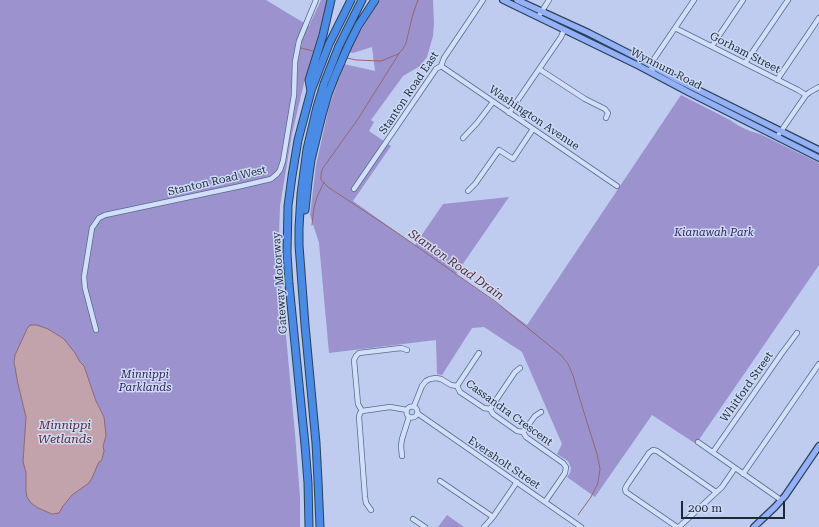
<!DOCTYPE html>
<html>
<head>
<meta charset="utf-8">
<style>
	body { margin:0 }
	#map { position:relative; width:819px; height:527px; overflow:hidden; background:#bfccf0; font-family:"Roboto Serif",serif }
	canvas { display:block }
	.scale { position:absolute; left:681px; top:501px; width:104px; height:18px; box-sizing:border-box; border:2px solid #1c2a38; border-top:0; padding-left:5px; font-size:12px; line-height:14px; white-space:nowrap; color:#1c2a38; -webkit-text-stroke:3px #cfdaf7; paint-order:stroke }
</style>
</head>
<body>
<div id="map">
<canvas width="819" height="527"></canvas>
<div class="scale">200 m</div>
</div>
<script>
const g = document.querySelector('canvas').getContext('2d');
g.lineJoin = 'round';
function paint(path, color) { g.fillStyle = color; g.fill(path, 'evenodd'); }
const shape = rows => new Path2D(rows.map(r => 'M' + r).join(''));
function strokePath(path, color, width, dash) { g.strokeStyle = color; g.lineWidth = width; g.lineCap = dash ? 'butt' : 'round'; g.setLineDash(dash || []); g.stroke(path); }
function drawText(font, color, halo, rows, align = 'center') {
  g.font = font + ' "Roboto Serif",serif'; g.lineWidth = 3; g.setLineDash([]); g.textBaseline = 'middle'; g.strokeStyle = halo; g.fillStyle = color; for (const [text, x, y, turn = 0] of rows) {
    g.save(); g.translate(x, y); g.rotate((+turn || 0) * Math.PI / 180); g.textAlign = isNaN(turn) ? turn : align; if (halo) g.strokeText(text, 0, 0); g.fillText(text, 0, 0); g.restore();
  }
}
const green = shape([
	[0,0,266,0,309,26,321,0,327,0,317,42,305,79,292,134,280,206,279,235,280,270,295,434,300,497,300,527,0,527],
	[380,0,433,0,434,24,433,36,427,57,420,66,403,76,371,120,374,122,369,131,391,146,353,201,415,245,443,204,509,197,456,274,527,325,681,95,730,120,739,126,750,131,760,134,819,163,819,265,696,444,652,415,595,497,567,477,570,473,571,468,568,461,557,454,562,444,522,352,484,327,472,328,442,375,437,374,436,340,329,353,319,243,310,215,316,165,329,107,344,64,375,71,372,47,353,53,349,52,355,40],
	[447,515,464,527,438,527]
]);
const water = shape([
	[31,325,37,325,48,329,64,339,75,353,80,362,84,366,96,401,104,417,106,436,103,446,104,451,102,459,101,461,99,462,98,464,92,478,89,483,72,495,63,506,59,513,52,514,38,508,31,503,27,497,26,491,26,472,23,462,26,417,18,384,14,362,15,355,27,329,29,326,31,325]
]);
const stream = shape([
	[301,48,313,51],
	[400,52,358,119,323,168,321,173,321,180,328,187,396,232,496,302,513,316,561,355,568,364,573,375,578,393,591,435,597,454,600,469,598,483,591,497,578,515],
	[347,58,356,60,381,61,398,54,403,49,406,43,413,14,418,0],
	[312,225,314,208,317,197,324,182]
]);
const minor = shape([
	[540,14,549,0],
	[675,28,798,90,806,95],
	[712,46,743,0],
	[745,63,788,0],
	[441,66,617,186],
	[539,69,585,99,605,109,608,113,606,118],
	[654,74,651,69,654,59,694,0],
	[777,80,819,18],
	[509,113,561,37,564,30],
	[779,134,806,95,810,92,819,87],
	[463,138,477,123,493,102],
	[354,189,436,69,441,66,444,58,483,0],
	[468,191,475,184,499,150,513,159,533,129],
	[96,330,85,288,84,277,92,228,99,218,105,215,241,186,271,179,277,174,280,170,283,161,294,95,295,62,299,41,316,0],
	[457,386,479,353],
	[414,406,422,386,426,381,430,379,436,378,441,379,451,385,457,386,460,392,484,408,490,409,493,414,517,431,523,432,526,437,563,463,566,467,565,473,545,502],
	'406.5 412a5.5 5.5 0 1 1 11 0a5.5 5.5 0 1 1-11 0Z',
	[490,409,515,372,520,368],
	[362,411,390,407,407,410],
	[417,413,581,527],
	[523,432,535,416,541,412],
	[698,442,781,500],
	[713,452,782,353,797,333],
	[402,456,401,446,402,439,409,417],
	[743,474,819,364],
	[440,481,493,517],
	[371,510,366,503,365,497,359,417,360,413,362,411,358,404,354,360,356,356,359,353,401,348,407,350],
	[413,519,425,527],
	[484,527,493,517,517,482],
	[677,527,626,492,625,489,627,485,649,453,653,450,657,451,716,492],
	[679,527,722,487,735,468]
]);
const major = shape([
	[503,0,639,66,688,92,819,158],
	[517,0,589,33,640,59,676,79,819,150],
	[754,527,775,507,785,496,819,446]
]);
const highway = shape([
	[311,91,309,80,323,35,331,0],
	[305,210,308,182,311,160,322,115,328,94,335,76,348,46,358,26,375,0],
	[309,527,308,483,305,445,289,284,287,253,288,206,292,176,298,140,311,91,329,44,351,0],
	[320,527,318,481,316,443,305,325,299,245,299,228,301,194,307,149,317,107,324,84,339,46,362,0]
]);
const streetNames = [
	["Gorham Street",745,53,27],
	["Wynnum Road",666,69,27],
	["Stanton Road East",409,93,-56],
	["Washington Avenue",534,118,34],
	["Stanton Road West",217,181,-13],
	["Gateway Motorway",280,283,-94],
	["Whitford Street",747,387,-55],
	["Cassandra Crescent",509,413,36],
	["Eversholt Street",504,463,34]
];
const parkNames = [
	["Kianawah Park",714,233],
	["Minnippi",145,375],
	["Parklands",145,388]
];
const waterNames = [
	["Stanton Road Drain",456,265,35],
	["Minnippi",65,425],
	["Wetlands",65,439]
];
paint(green, '#9b92ce');
paint(water, '#c2a2ab');
strokePath(water, '#906972', 1);
strokePath(stream, '#906972', 1);
strokePath(minor, '#566d8a', 6);
strokePath(major, '#2b4157', 8);
strokePath(highway, '#2b4157', 9);
strokePath(minor, '#d2defa', 4.5);
strokePath(major, '#94b0f6', 5.5);
strokePath(highway, '#4a8be5', 7);
drawText('11px', '#1c2a38', '#cfdaf7', streetNames);
drawText('italic 11px', '#302156', '#cfdaf7', parkNames);
drawText('italic 12px', '#592a2c', '#cfdaf7', waterNames);
</script>
</body>
</html>
